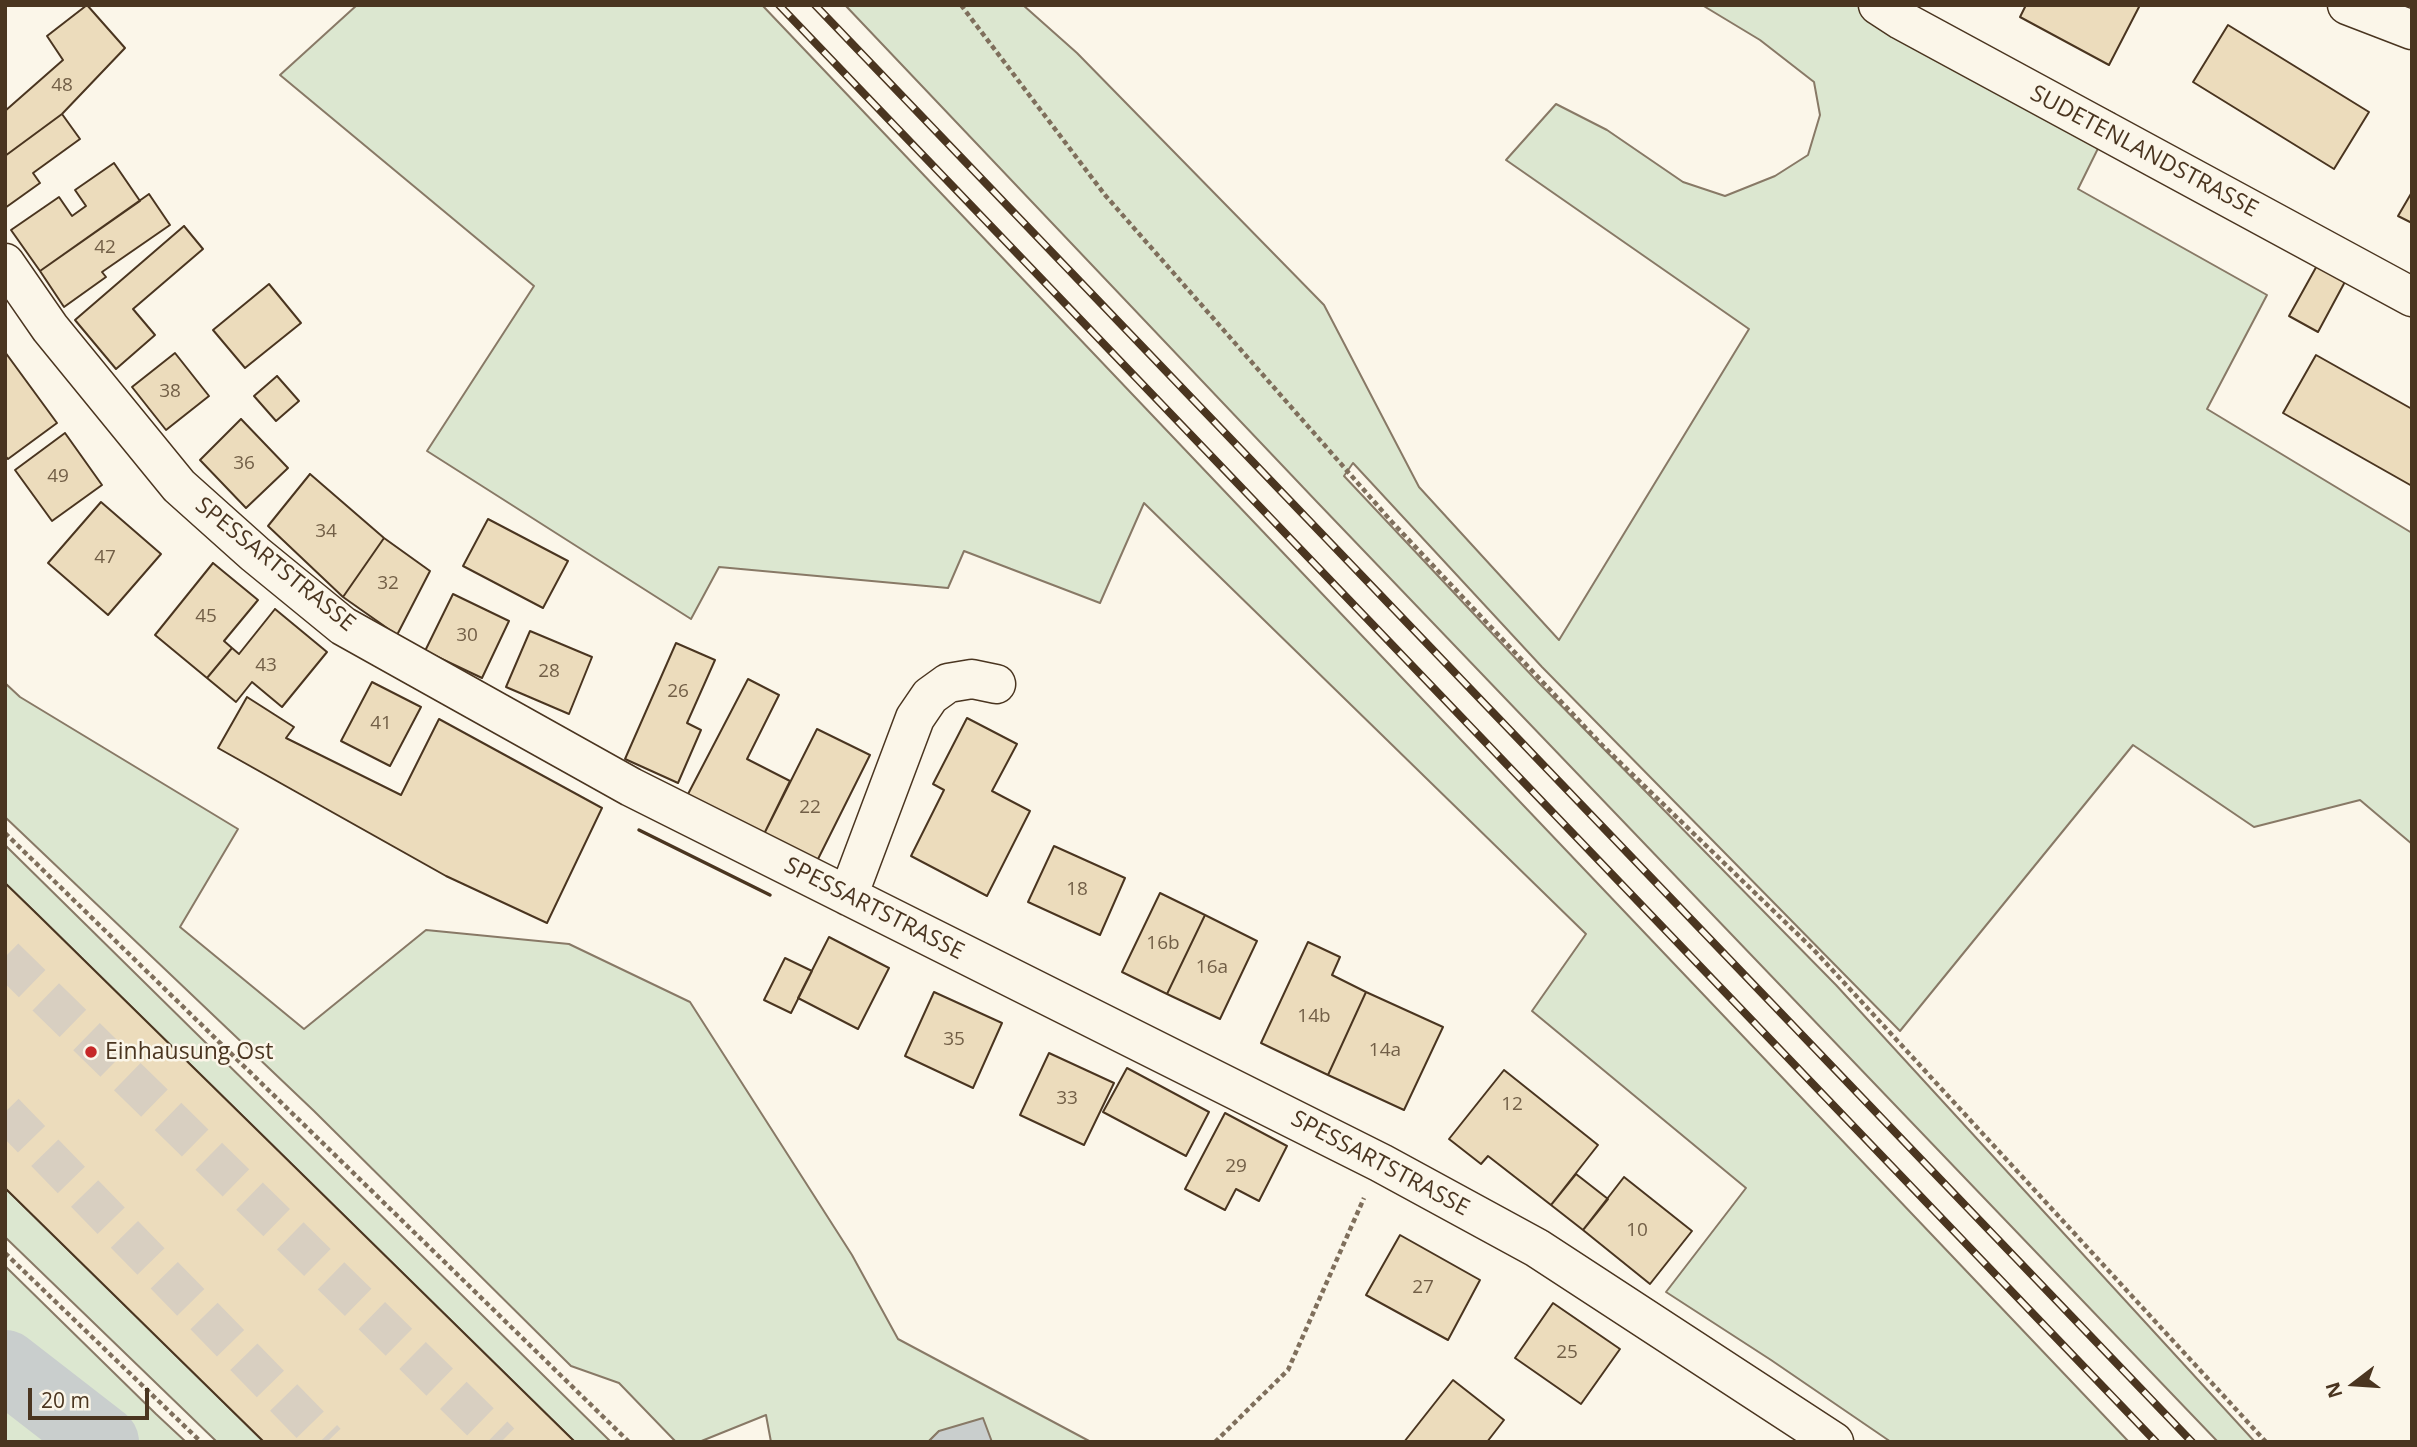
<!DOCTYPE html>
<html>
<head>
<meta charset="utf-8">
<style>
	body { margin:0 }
	#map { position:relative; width:2417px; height:1447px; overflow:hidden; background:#fbf6e9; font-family:"Open Sans",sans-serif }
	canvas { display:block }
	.frame { position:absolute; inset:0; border:7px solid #4a3520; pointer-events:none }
	.north { position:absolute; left:2319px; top:1349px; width:70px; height:70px; -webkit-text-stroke:5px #fbf6e9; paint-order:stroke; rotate:253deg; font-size:19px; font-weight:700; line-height:28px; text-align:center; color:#4a3520 }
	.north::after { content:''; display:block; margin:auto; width:24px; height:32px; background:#4a3520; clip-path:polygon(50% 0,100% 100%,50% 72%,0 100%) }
	.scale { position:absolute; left:28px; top:1388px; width:121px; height:32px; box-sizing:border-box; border:4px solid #4a3520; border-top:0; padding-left:9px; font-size:21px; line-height:24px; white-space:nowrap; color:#4a3520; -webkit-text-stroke:5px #fbf6e9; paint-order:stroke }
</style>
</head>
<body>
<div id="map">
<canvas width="2417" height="1447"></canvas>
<div class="frame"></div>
<div class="north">N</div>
<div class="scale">20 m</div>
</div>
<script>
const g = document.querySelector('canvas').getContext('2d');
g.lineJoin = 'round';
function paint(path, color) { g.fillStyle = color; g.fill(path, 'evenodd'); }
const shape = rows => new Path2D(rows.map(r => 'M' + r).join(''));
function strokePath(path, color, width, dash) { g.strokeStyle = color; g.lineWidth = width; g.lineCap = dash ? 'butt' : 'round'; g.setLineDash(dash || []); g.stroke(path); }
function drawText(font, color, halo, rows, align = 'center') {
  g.font = font + ' "Open Sans",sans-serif'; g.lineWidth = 5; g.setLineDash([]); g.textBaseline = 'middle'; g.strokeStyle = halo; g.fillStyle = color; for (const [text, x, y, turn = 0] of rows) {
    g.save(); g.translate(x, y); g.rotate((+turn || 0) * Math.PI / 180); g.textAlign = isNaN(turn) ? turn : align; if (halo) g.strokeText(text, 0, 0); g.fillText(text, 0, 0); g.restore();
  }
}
const green = shape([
	[357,5,762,5,2129,1442,1891,1442,1771,1360,1666,1292,1746,1188,1532,1011,1586,934,1144,503,1100,603,964,551,948,588,719,567,691,619,427,451,534,286,280,75,357,5],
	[845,5,1023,5,1077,53,1324,305,1419,487,1559,640,1749,329,1506,160,1556,104,1607,130,1683,182,1725,196,1775,176,1808,155,1820,115,1814,82,1760,40,1702,5,1895,5,2115,114,2078,189,2267,295,2207,409,2412,533,2412,844,2360,800,2254,827,2133,745,1900,1031,1542,667,1353,463,1344,476,1536,680,1836,985,2255,1442,2218,1442,1318,503,845,5],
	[5,683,20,697,238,829,180,927,304,1029,426,930,569,944,690,1002,852,1255,898,1339,1091,1442,992,1442,939,1431,928,1442,771,1442,766,1415,699,1442,676,1442,619,1383,571,1366,314,1111,5,817,5,683],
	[5,845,611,1442,575,1442,39,916,5,883,5,845],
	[5,1188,264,1442,217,1442,5,1237,5,1188],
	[5,1266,156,1414,186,1442,5,1442,5,1266]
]);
const water = shape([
	[983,1418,992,1442,928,1442,939,1431,983,1418]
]);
const river = shape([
	[5,1366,103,1442]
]);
const building = shape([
	[87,5,125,48,62,114,5,156,5,111,63,60,47,36,87,5],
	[2026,5,2140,5,2109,65,2020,17,2026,5],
	[2228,25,2369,112,2334,169,2193,82,2228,25],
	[62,114,80,139,33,173,40,183,5,208,5,156,62,114],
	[114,163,140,201,40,271,11,230,59,197,72,216,86,206,75,190,114,163],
	[2412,192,2412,223,2398,216,2412,192],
	[149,194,170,225,102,272,106,277,64,307,40,271,149,194],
	[184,226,203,249,133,309,155,335,116,369,75,320,184,226],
	[2319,262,2347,278,2318,332,2289,316,2319,262],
	[269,284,301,323,245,368,213,330,269,284],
	[5,352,57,423,8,459,5,456,5,352],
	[175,353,209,396,166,430,132,387,175,353],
	[2316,355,2412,409,2412,486,2283,413,2316,355],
	[277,376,299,401,276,421,254,396,277,376],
	[241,419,288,468,246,508,200,460,241,419],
	[65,433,102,485,52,521,15,470,65,433],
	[310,474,384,538,343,597,268,526,310,474],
	[101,502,161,554,108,615,48,563,101,502],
	[488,519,568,561,543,608,463,566,488,519],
	[384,538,430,571,397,635,343,597,384,538],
	[213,563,258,600,224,641,232,648,207,678,155,635,213,563],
	[453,594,509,621,482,678,425,651,453,594],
	[275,609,327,652,282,707,252,682,236,702,207,678,232,648,239,654,275,609],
	[530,631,592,657,569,714,506,687,530,631],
	[676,643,715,660,687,723,701,730,678,783,625,759,676,643],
	[748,679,779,695,747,759,790,781,763,836,687,796,748,679],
	[372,682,421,707,390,766,341,741,372,682],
	[247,697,294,727,286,738,401,795,439,719,602,808,547,923,446,876,218,748,247,697],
	[967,718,1017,744,992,791,1030,811,987,896,911,856,944,790,933,784,967,718],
	[817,729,870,755,816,863,763,836,817,729],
	[1054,846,1125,878,1100,935,1028,902,1054,846],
	[5,883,39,916,575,1442,264,1442,5,1188,5,883],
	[1160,893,1205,915,1167,994,1122,972,1160,893],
	[1205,915,1257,941,1220,1019,1167,994,1205,915],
	[829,937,889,968,858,1029,798,998,829,937],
	[1308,942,1340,957,1332,975,1366,992,1328,1075,1261,1043,1308,942],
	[785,958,812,971,791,1013,764,1000,785,958],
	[934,992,1002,1023,973,1088,905,1056,934,992],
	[1366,992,1443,1027,1404,1110,1328,1075,1366,992],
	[1049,1053,1114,1083,1084,1145,1020,1115,1049,1053],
	[1127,1068,1209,1112,1186,1156,1103,1112,1127,1068],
	[1504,1070,1598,1145,1551,1205,1488,1156,1481,1164,1449,1139,1504,1070],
	[1225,1113,1287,1146,1259,1201,1236,1189,1225,1210,1185,1189,1225,1113],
	[1576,1174,1608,1199,1583,1230,1551,1205,1576,1174],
	[1624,1177,1692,1231,1650,1284,1583,1230,1624,1177],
	[1400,1235,1480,1280,1448,1340,1366,1295,1400,1235],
	[1553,1303,1620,1349,1581,1404,1515,1358,1553,1303],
	[1453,1380,1504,1420,1487,1442,1404,1442,1453,1380]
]);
const highwayTunnel = shape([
	[5,957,501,1442],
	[5,1112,327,1442]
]);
const path = shape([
	[961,5,1105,195,1392,522,1601,744,1814,950,2266,1442],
	[5,833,629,1442],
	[5,1253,201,1442],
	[1215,1442,1288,1370,1364,1198]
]);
const minor = shape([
	[1878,5,1901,20,2412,297],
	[2347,5,2412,30],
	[5,263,50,328,179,486,255,554,343,626,631,787,1381,1163,1537,1248,1834,1442],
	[848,896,915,718,930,696,948,683,972,679,996,684]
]);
const rail = shape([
	[779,5,2156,1442],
	[815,5,2192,1442]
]);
const wall = shape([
	[639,830,770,895]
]);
const markers = [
	[91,1052,7,"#c62828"]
];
const numberNames = [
	["48",62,86],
	["42",105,248],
	["38",170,392],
	["36",244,464],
	["49",58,477],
	["34",326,532],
	["47",105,558],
	["32",388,584],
	["45",206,617],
	["30",467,636],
	["43",266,666],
	["28",549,672],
	["26",678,692],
	["41",381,724],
	["22",810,808],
	["18",1077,890],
	["16b",1163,944],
	["16a",1212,968],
	["14b",1314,1017],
	["35",954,1040],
	["14a",1385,1051],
	["33",1067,1099],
	["12",1512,1105],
	["29",1236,1167],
	["10",1637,1231],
	["27",1423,1288],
	["25",1567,1353]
];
const streetNames = [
	["SUDETENLANDSTRASSE",2144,152,28],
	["SPESSARTSTRASSE",275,565,39],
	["SPESSARTSTRASSE",874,909,27],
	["SPESSARTSTRASSE",1380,1164,28]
];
const poiNames = [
	["Einhausung Ost",105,1052]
];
paint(green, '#dce7d0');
strokePath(green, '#887966', 2);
paint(water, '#c9cecd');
strokePath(water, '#887966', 2);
strokePath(river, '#c9cecd', 72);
paint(building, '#ecdcbc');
strokePath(building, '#4a3520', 2);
strokePath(highwayTunnel, '#d8cfc1', 38, [38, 19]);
strokePath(minor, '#4a3520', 41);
strokePath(path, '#7f6f5c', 4.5, [5, 3.5]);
strokePath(minor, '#fbf6e9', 38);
strokePath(rail, '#4a3520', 8);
strokePath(rail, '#fbf6e9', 5, [16]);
strokePath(wall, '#4a3520', 3.5);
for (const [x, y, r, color] of markers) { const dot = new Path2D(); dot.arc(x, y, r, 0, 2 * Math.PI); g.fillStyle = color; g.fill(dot); strokePath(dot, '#fbf6e9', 2.5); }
drawText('19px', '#725f47', null, numberNames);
drawText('23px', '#4a3520', '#fbf6e9', streetNames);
drawText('23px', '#4a3520', '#fbf6e9', poiNames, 'left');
</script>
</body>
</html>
